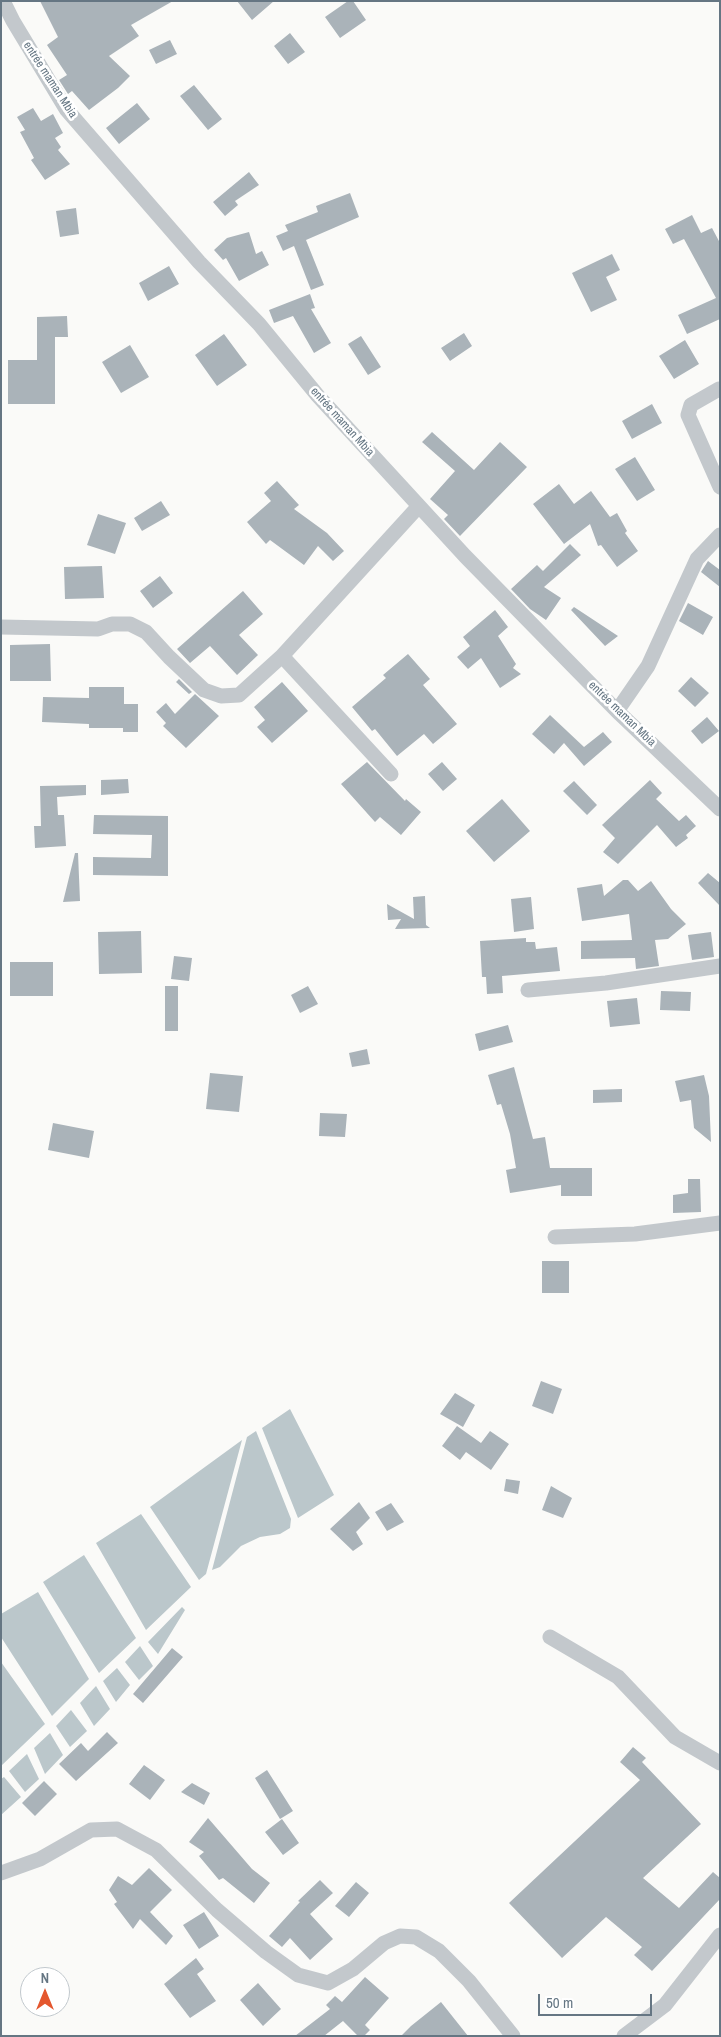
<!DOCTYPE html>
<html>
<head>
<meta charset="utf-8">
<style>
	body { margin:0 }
	#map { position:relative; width:721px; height:2037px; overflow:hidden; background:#fafaf8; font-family:"Archivo Narrow",sans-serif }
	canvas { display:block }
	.frame { position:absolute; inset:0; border:2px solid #657683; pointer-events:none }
	.north { position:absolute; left:20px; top:1967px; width:50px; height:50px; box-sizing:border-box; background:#fff; border:1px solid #c1c8cd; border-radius:50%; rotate:0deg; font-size:14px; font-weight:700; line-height:20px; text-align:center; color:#657683 }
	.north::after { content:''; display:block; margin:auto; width:18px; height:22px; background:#e4572e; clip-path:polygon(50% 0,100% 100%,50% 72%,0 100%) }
	.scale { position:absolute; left:538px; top:1994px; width:114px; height:22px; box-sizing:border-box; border:2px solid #657683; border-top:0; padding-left:6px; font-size:15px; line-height:18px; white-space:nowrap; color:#657683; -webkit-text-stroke:4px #fff; paint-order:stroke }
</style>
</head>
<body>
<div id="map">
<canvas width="721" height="2037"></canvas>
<div class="frame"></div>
<div class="north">N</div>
<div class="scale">50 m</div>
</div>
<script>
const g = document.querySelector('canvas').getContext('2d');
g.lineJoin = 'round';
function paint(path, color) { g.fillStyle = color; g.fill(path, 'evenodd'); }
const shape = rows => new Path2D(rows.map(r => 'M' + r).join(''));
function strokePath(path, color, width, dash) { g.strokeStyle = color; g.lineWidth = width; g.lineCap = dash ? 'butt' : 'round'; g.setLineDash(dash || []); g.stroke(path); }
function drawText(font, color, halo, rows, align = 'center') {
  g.font = font + ' "Archivo Narrow",sans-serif'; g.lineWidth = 5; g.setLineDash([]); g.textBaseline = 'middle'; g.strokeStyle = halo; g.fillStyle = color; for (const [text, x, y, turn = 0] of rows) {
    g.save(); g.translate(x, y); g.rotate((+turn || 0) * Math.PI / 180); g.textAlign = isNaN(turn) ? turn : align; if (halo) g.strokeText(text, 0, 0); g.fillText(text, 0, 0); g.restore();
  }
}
const water = shape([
	[290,1409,334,1495,298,1518,262,1428],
	[256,1431,291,1519,290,1528,280,1534,260,1537,241,1546,220,1567,212,1570,247,1437],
	[242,1440,206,1574,199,1580,150,1507],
	[141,1514,191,1587,146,1630,96,1543],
	[84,1555,136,1638,99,1673,43,1582],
	[38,1592,89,1679,52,1716,1,1637,1,1614],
	[182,1607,185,1610,158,1654,148,1642],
	[140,1646,153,1666,139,1680,125,1662],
	[1,1662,45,1724,1,1766],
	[117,1668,130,1685,116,1702,103,1681],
	[96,1686,110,1709,94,1726,80,1703],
	[71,1710,87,1731,70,1747,56,1726],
	[50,1733,63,1755,45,1774,34,1748],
	[27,1754,39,1779,25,1792,9,1771],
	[4,1777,21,1797,1,1815,1,1779]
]);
const building = shape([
	[40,1,173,1,131,25,139,36,109,56,130,76,118,88,89,110,72,91,68,94,59,80,67,75,47,45,58,37],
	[237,1,274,1,252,20],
	[348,1,353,1,366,20,340,38,325,17],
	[290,33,305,52,288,64,274,46],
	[170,40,177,54,156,64,149,50],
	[194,85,222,119,208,130,180,96],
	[137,103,150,119,119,144,106,128],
	[33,108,41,121,53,114,63,133,55,138,61,147,58,150,70,164,45,180,31,160,34,158,20,132,25,130,17,117],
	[249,172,259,185,235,201,238,205,225,216,213,202],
	[350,193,359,217,306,240,324,285,311,290,294,246,283,251,276,236,288,231,285,225,318,212,316,206],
	[76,208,79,234,60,237,56,211],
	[692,215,701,233,712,228,720,243,720,319,687,334,678,315,716,298,684,239,673,244,665,229],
	[249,232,256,254,262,251,269,265,239,281,226,258,223,260,214,250,227,238],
	[612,254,620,270,606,277,617,300,591,312,572,273],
	[169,266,179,284,148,301,139,283],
	[310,294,315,308,311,309,331,343,314,353,293,316,274,323,269,310],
	[67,316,68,337,55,337,55,404,8,404,8,360,37,360,37,317],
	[464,333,472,346,450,361,441,348],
	[224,334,247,365,217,386,195,355],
	[361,336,381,367,368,375,348,344],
	[685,340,699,364,674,379,659,356],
	[130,345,149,377,121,393,102,362],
	[652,404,662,423,632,439,622,421],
	[432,432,474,470,500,442,527,467,460,536,444,519,448,515,430,499,455,471,422,442],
	[635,457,655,490,637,501,615,469],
	[277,481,299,505,294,509,327,533,344,551,333,561,318,546,304,565,270,540,266,544,247,522,271,501,264,493],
	[559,484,574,504,591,491,610,517,617,513,627,531,625,533,638,551,617,567,601,545,598,546,590,524,564,544,533,504],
	[161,501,170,515,142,531,134,518],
	[98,514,126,523,115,554,87,545],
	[570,544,581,555,544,587,561,598,546,620,530,609,511,589,537,565,543,571],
	[708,561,720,570,720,587,701,572],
	[102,566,104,598,65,599,64,567],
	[160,576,173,593,153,608,140,591],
	[243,591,263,614,239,635,258,655,237,675,210,646,190,663,177,649],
	[688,603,713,617,703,635,679,621],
	[574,607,618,636,605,646,571,610],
	[495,610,508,627,498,636,516,664,513,668,521,674,500,688,481,658,468,669,457,657,470,646,463,637],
	[50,644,51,681,10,681,10,645],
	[408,654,430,679,423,685,457,724,433,744,424,734,397,756,375,729,372,731,352,707,386,678,383,675],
	[691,677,709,693,695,707,678,691],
	[179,679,192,692,189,694,176,682],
	[282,682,308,711,272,743,257,727,265,720,254,707],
	[89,687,124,687,124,704,138,704,138,732,123,732,123,728,89,728,89,724,42,722,43,697,89,698],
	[195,694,219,716,186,748,163,726,166,723,156,712,166,703,175,714],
	[550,715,584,747,603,732,612,742,584,766,564,743,554,754,532,734],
	[707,717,719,731,702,744,691,731],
	[367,762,405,801,406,799,421,812,401,835,380,817,375,822,341,784],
	[442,762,457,779,443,791,428,774],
	[128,779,129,793,101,795,101,780],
	[650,780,662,793,656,799,679,821,686,815,696,826,686,835,688,838,676,847,657,825,618,864,603,852,615,838,602,825],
	[574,781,597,805,587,815,563,791],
	[86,785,86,795,57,797,58,815,64,815,66,846,35,848,34,826,41,826,40,786],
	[502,799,530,831,494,862,466,831],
	[94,815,168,816,168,876,93,875,93,857,151,858,152,835,93,834],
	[75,853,78,853,80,901,63,902],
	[708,873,720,883,720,906,698,883],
	[623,880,628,880,638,891,651,881,671,909,686,924,668,939,655,940,659,966,636,969,635,958,581,959,581,941,632,940,629,914,582,921,577,888,602,884,604,896],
	[425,896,426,925,430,928,395,929,401,919,388,920,387,904,414,919,413,897],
	[531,897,534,929,514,932,511,899],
	[141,931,142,973,99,974,98,932],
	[711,932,714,957,692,960,688,935],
	[526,938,526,942,535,942,536,949,557,947,560,971,502,976,503,993,487,994,486,977,482,977,480,941],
	[174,956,192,958,189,981,171,979],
	[10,962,53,962,53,996,10,996],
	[165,986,178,986,178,1031,165,1031],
	[308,986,318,1004,300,1013,291,995],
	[661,991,691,992,690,1011,660,1010],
	[637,998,640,1024,610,1027,607,1001],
	[508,1025,513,1042,479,1051,475,1034],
	[367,1049,370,1064,352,1067,349,1053],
	[514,1067,533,1139,545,1137,550,1168,592,1168,592,1196,561,1196,561,1185,510,1193,506,1170,516,1168,510,1134,501,1104,497,1105,488,1075],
	[210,1073,243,1076,239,1112,206,1109],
	[704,1075,709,1096,711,1142,694,1128,691,1100,680,1102,675,1081],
	[622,1089,622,1102,593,1103,593,1090],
	[320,1113,347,1114,345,1137,319,1136],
	[53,1123,94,1131,89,1158,48,1150],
	[688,1179,700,1179,701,1212,673,1213,673,1195,688,1193],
	[542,1261,569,1261,569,1293,542,1293],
	[541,1381,562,1389,553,1414,532,1406],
	[455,1393,475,1405,463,1427,440,1414],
	[457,1426,481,1443,490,1431,509,1444,491,1470,466,1452,460,1460,442,1446],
	[506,1479,520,1481,518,1494,504,1491],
	[551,1486,572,1498,563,1518,542,1510],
	[359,1502,370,1518,356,1532,363,1544,353,1551,330,1529],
	[391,1503,404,1522,387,1531,375,1512],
	[172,1648,183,1657,143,1703,133,1694],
	[107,1732,118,1743,76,1781,59,1764,81,1743,88,1751],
	[633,1747,646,1758,642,1762,701,1824,643,1878,679,1908,713,1872,720,1878,720,1899,652,1971,634,1955,642,1947,606,1917,562,1958,509,1903,640,1780,620,1762],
	[144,1765,165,1780,150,1800,129,1784],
	[267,1770,293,1811,280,1819,255,1778],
	[44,1781,57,1794,35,1816,22,1803],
	[192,1783,210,1793,204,1805,181,1792],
	[208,1818,252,1869,270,1883,254,1903,223,1878,219,1880,199,1856,204,1852,189,1842],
	[282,1819,299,1843,283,1855,265,1832],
	[149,1868,172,1890,150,1912,173,1936,166,1945,140,1919,133,1929,114,1904,117,1902,109,1890,118,1876,132,1885],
	[320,1880,333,1893,310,1914,333,1939,310,1960,290,1938,282,1947,269,1936,300,1902,298,1901],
	[356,1882,369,1893,349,1917,335,1906],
	[204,1912,219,1936,199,1949,183,1925],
	[196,1958,204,1969,197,1974,216,2001,190,2018,164,1984],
	[365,1977,389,1998,365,2025,370,2030,364,2036,358,2036,343,2021,324,2036,295,2036,330,2009,326,2005,335,1996,342,2002],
	[258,1983,281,2009,263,2026,240,2000],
	[441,2002,468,2036,401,2036,411,2026]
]);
const street = shape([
	[3,1,13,21,66,109,199,262,259,324,318,396,465,556,617,711,720,809],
	[719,389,691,405,688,415,720,487],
	[1,627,98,629,112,624,130,624,146,632,169,657,204,690,221,696,239,695,282,656,418,507],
	[282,656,391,774],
	[617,711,648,666,697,559,720,535],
	[528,990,606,983,720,966],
	[555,1237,635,1234,720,1223],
	[550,1637,618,1677,675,1737,720,1763],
	[1,1873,40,1859,91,1830,117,1829,156,1850,217,1910,266,1952,298,1975,328,1983,353,1969,384,1943,400,1936,416,1937,439,1951,469,1981,513,2036],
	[624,2036,665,2005,720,1935]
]);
const streetNames = [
	["entrée maman Mbia",50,80,57],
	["entrée maman Mbia",342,422,48],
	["entrée maman Mbia",622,714,44]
];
paint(water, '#bbc7cb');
paint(building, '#aab3b9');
strokePath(street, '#c3c8cc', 15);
drawText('12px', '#657683', '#fff', streetNames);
</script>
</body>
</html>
